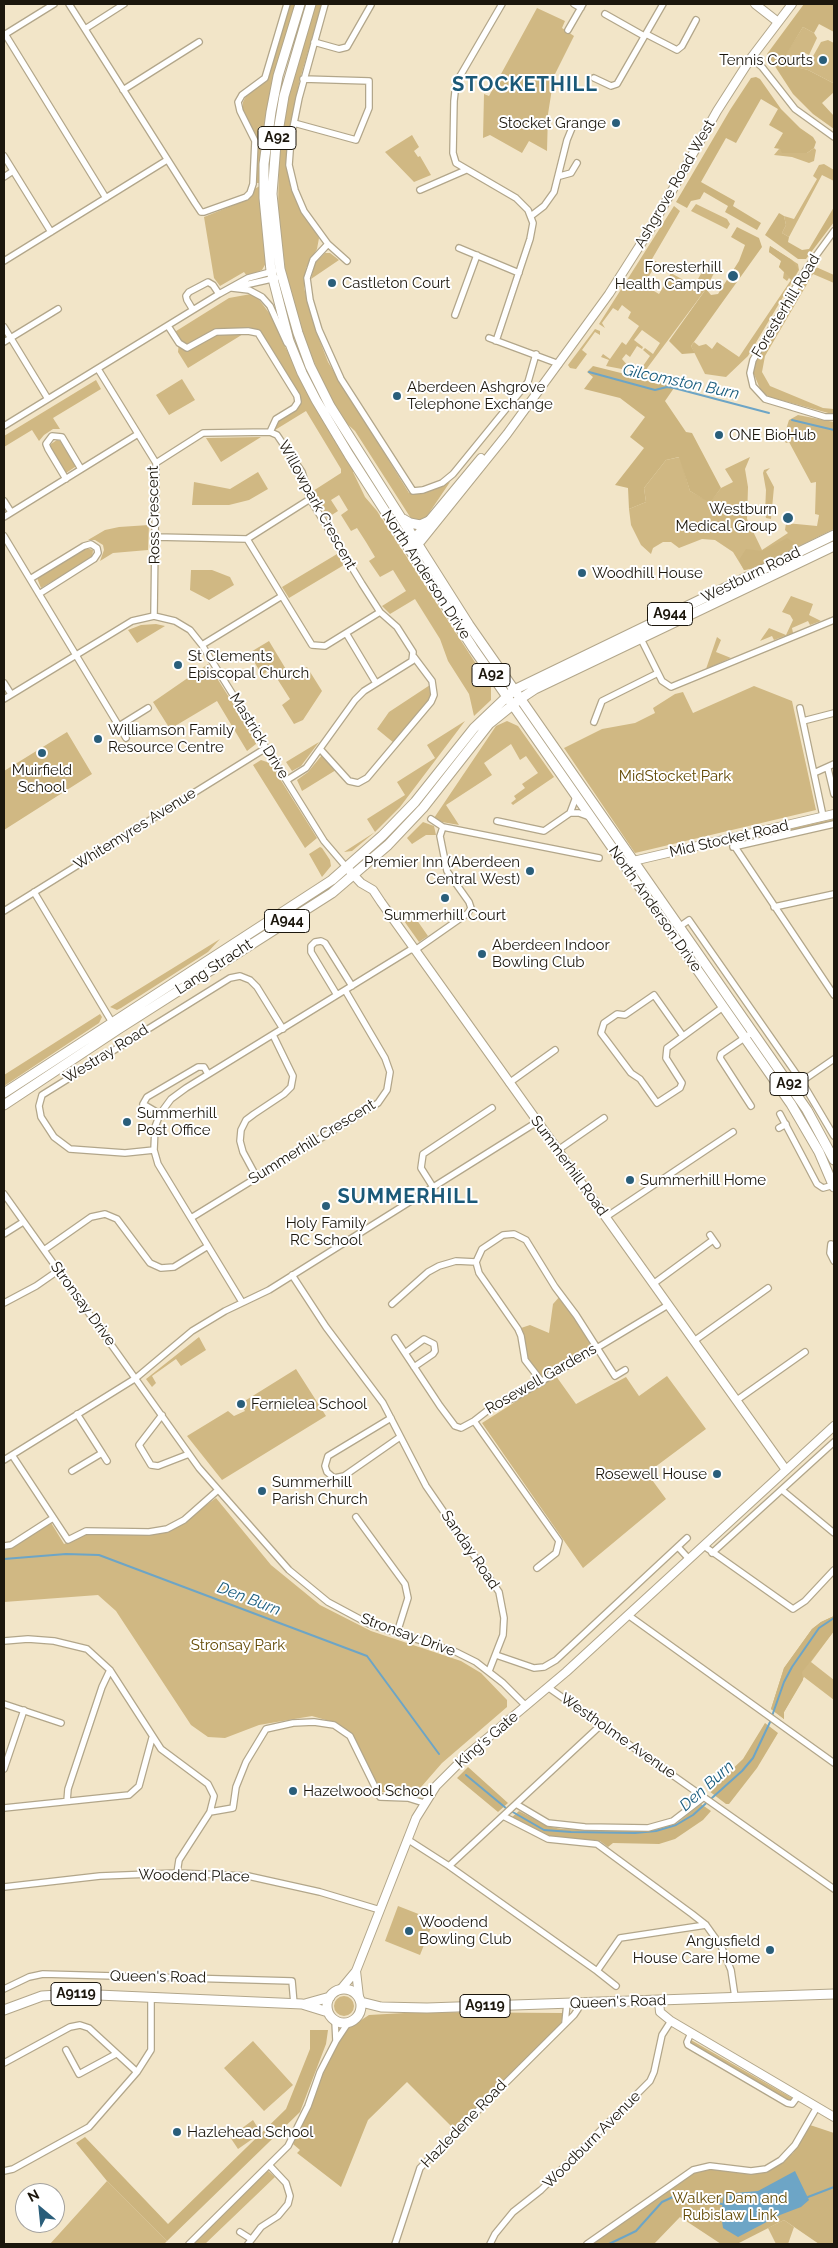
<!DOCTYPE html>
<html>
<head>
<meta charset="utf-8">
<style>
	body { margin:0 }
	#map { position:relative; width:838px; height:2248px; overflow:hidden; background:#f2e5c8; font-family:Raleway,sans-serif }
	canvas { display:block }
	.frame { position:absolute; inset:0; border:5px solid #1c170d; pointer-events:none }
	.north { position:absolute; left:15px; top:2183px; width:50px; height:50px; box-sizing:border-box; background:#fff; border:1px solid #a4a29e; border-radius:50%; rotate:332deg; font-size:14px; font-weight:700; line-height:20px; text-align:center; color:#1c170d }
	.north::after { content:''; display:block; margin:auto; width:18px; height:22px; background:#2a5e7a; clip-path:polygon(50% 0,100% 100%,50% 72%,0 100%) }
</style>
</head>
<body>
<div id="map">
<canvas width="838" height="2248"></canvas>
<div class="frame"></div>
<div class="north">N</div>
</div>
<script>
const g = document.querySelector('canvas').getContext('2d');
g.lineJoin = 'round';
function paint(path, color) { g.fillStyle = color; g.fill(path, 'evenodd'); }
const shape = rows => new Path2D(rows.map(r => 'M' + r).join(''));
function strokePath(path, color, width, dash) { g.strokeStyle = color; g.lineWidth = width; g.lineCap = dash ? 'butt' : 'round'; g.setLineDash(dash || []); g.stroke(path); }
function drawText(font, color, halo, rows, align = 'center') {
  g.font = font + ' Raleway,sans-serif'; g.lineWidth = 4; g.setLineDash([]); g.textBaseline = 'middle'; g.strokeStyle = halo; g.fillStyle = color; for (const [text, x, y, turn = 0] of rows) {
    g.save(); g.translate(x, y); g.rotate((+turn || 0) * Math.PI / 180); g.textAlign = isNaN(turn) ? turn : align; if (halo) g.strokeText(text, 0, 0); g.fillText(text, 0, 0); g.restore();
  }
}
const green = shape([
	[290,4,296,4,269,98,262,139,260,183,255,183,258,140,243,110,243,102,246,96,268,77],
	[315,4,322,4,300,79,291,122,286,162,291,189,303,214,319,238,317,249,306,268,304,288,316,331,328,362,409,493,420,494,450,482,427,516,420,521,412,520,355,431,344,421,333,405,303,337,286,275,278,211,279,155,287,97],
	[537,8,565,21,562,28,574,36,554,76,548,114,547,151,529,141,522,153,490,135,483,138,484,94,489,96],
	[803,27,814,33,817,38,809,55,805,53,800,63,803,65,807,67,821,42,828,40,834,43,834,92,833,83,808,70,787,65,782,60],
	[412,135,419,147,414,151,418,157,420,156,431,175,414,182,385,152],
	[814,148,816,150,814,161,809,163,792,157,774,155,779,149,807,153],
	[824,164,834,170,834,181,822,175,789,237,782,233,786,225,784,216,794,219,817,179,813,176,819,165],
	[260,186,266,263,262,270,247,276,244,272,220,286,214,278,204,217,246,200,253,195,254,189],
	[696,204,727,219,730,224,727,229,691,211],
	[674,206,680,211,652,259,657,262,644,285,659,294,671,273,694,286,706,265,714,273,706,289,645,371,648,375,645,377,633,372,634,370,638,373,650,356,643,350,645,348,653,354,660,343,642,330,634,340,643,347,642,349,637,346,630,357,626,354,622,359,629,367,627,370,606,366,609,360,601,357,603,354,610,359,622,342,626,345,639,326,628,318,631,312,622,305,618,311,613,308,602,323,605,328,599,324],
	[770,246,798,264,799,270,748,356,726,377,705,374,691,346,694,342,699,346,706,344,712,349,717,342,739,357,791,280,789,278,787,281,783,278,784,272,779,267,782,261,769,252],
	[325,253,330,253,339,260,311,279,315,263],
	[816,267,834,275,834,283,813,274,765,356,762,372,770,386,823,408,834,409,834,414,832,414,769,397,761,391,753,372,755,363,812,268],
	[251,294,258,298,272,317,283,343,355,470,353,472,365,497,377,511,491,687,491,700,474,716,469,694,448,661,440,639,415,599,390,614,382,606,406,591,393,570,380,577,369,561,375,557,366,542,357,528,351,531,341,515,348,510,339,495,331,500,338,511,327,518,315,497,313,491,341,473,341,469,306,411,275,430,276,419,298,402,260,336,248,331,188,368,178,352,179,343,173,333,229,298],
	[595,329,600,331,600,335,595,332,582,350,587,354,576,369,570,368,568,365],
	[182,379,195,400,169,415,156,395],
	[96,380,101,389,53,418,60,429,53,429,44,435,39,441,32,430,4,447,4,436],
	[798,415,834,422,834,529,754,568,744,570,733,552,715,540,702,539,679,548,671,542,663,542,653,548,651,554,641,545,631,525,629,509,646,502,644,488,666,460,680,457,690,491,710,502,721,488,733,482,725,469,750,457,745,469,748,487,747,519,762,550,788,533,785,530,786,523,817,526,819,515,815,514,816,482,811,483,789,442,786,443,783,439,789,420],
	[261,437,221,462,206,438],
	[57,440,60,441,75,464,75,467,66,473,50,448,51,444],
	[770,468,766,472,774,487,771,519,766,518,765,512,766,490,763,473,764,470],
	[258,472,268,489,249,500,229,505,192,505,194,482,230,489],
	[149,525,148,550,113,553,100,561,104,550,103,545,95,540,88,540,105,530,119,527],
	[86,548,93,550,92,558,41,588,37,578],
	[337,554,344,565,289,598,282,587],
	[191,570,212,570,230,577,234,585,209,600,190,590],
	[791,596,813,604,809,615,821,621,810,625,808,621,792,628,793,633,774,640,772,636,760,641,769,628,786,635,793,620,790,615,782,612],
	[156,624,165,626,137,643,128,630,141,625],
	[717,637,721,640,716,652,731,658,706,669],
	[269,641,290,676,307,667,322,691,303,720,294,724,282,705,290,699,271,669,262,675,249,653],
	[208,664,256,740,256,744,247,751,217,701,170,729,153,702],
	[430,685,430,699,394,743,377,729,389,712],
	[754,686,792,701,816,810,635,853,564,748,602,729,635,723,655,713,653,708,675,694,683,692,693,713],
	[465,721,400,807,375,832,352,851,344,852,375,832,367,819,405,795,397,782,435,758,427,745],
	[507,721,518,726,554,777,513,805,511,803,516,799,514,796,525,788,522,784,538,773,526,756,520,760,511,744,484,763,492,775,446,805,459,825,442,822,434,818,496,726],
	[67,732,92,774,4,830,4,771],
	[319,742,301,766,292,771,286,762],
	[322,755,336,770,302,791,297,780,308,772],
	[261,760,270,763,317,838,305,848,253,765],
	[834,819,834,821,735,842,736,841],
	[423,822,434,826,436,835,426,835,412,844,407,838],
	[320,847,322,848,330,860,331,866,322,877,309,854],
	[407,915,410,919,414,916,428,936,419,942,402,918],
	[220,939,208,952,121,1008,117,1010,110,1007],
	[100,1014,102,1017,99,1023,4,1086,4,1075],
	[561,1295,597,1346,542,1382,525,1360,518,1329,530,1325,549,1333,553,1304],
	[199,1337,206,1350,181,1366,176,1359,152,1376,156,1383,152,1387,146,1379],
	[296,1369,326,1416,222,1480,187,1436,228,1411,234,1416,245,1411,241,1404,243,1402],
	[556,1376,576,1404,626,1377,639,1396,667,1376,706,1429,647,1473,666,1499,583,1568,482,1423],
	[216,1498,271,1565,320,1605,371,1631,461,1661,481,1673,507,1700,507,1707,442,1763,415,1794,380,1792,351,1733,336,1723,312,1716,259,1725,225,1738,208,1737,191,1725,116,1611,98,1595,4,1602,4,1548,50,1521,64,1544,87,1534,155,1534,173,1529],
	[834,1616,834,1631,811,1662,834,1680,834,1700,804,1677,784,1712,784,1719,771,1709,784,1668,812,1629,821,1622],
	[398,1906,434,1920,420,1955,385,1941],
	'334 2006a10 10 0 1 1 20 0a10 10 0 1 1-20 0Z',
	[691,2040,792,2098,792,2101,789,2101,691,2043],
	[253,2041,293,2085,264,2111,224,2068],
	[253,2120,261,2133,238,2149,230,2137],
	[267,2170,275,2177,205,2244,193,2244],
	[107,2181,167,2241,164,2244,50,2244],
	[784,2220,794,2227,788,2244,776,2244,768,2228]
]);
const forest = shape([
	[804,4,834,4,834,32,819,24,814,33,803,27,783,60,788,65,808,70,833,83,834,92,822,103,834,116,834,129,813,114,793,94,767,54],
	[756,77,760,79,781,109,800,128,813,137,816,142,814,148,807,153,782,153,780,149,774,148,783,133,769,125,778,109,761,99,736,143,726,138,701,182,735,201,733,206,761,223,757,230,725,212,728,206,704,192,700,199,691,201,687,208,676,202,730,110,751,78],
	[834,207,834,222,806,259,798,259,765,235,779,213,784,216,786,225,782,233,789,237,788,242,802,250,809,249],
	[737,227,759,238,762,247,691,346,695,353,682,354,669,341,706,289,711,295,718,294,739,261,745,245,731,237],
	[770,246,792,260,798,269,793,280,779,267,781,261,769,252],
	[593,366,649,380,656,384,667,374,675,381,674,388,665,401,686,432,692,433,721,488,710,503,690,491,679,457,666,460,644,488,646,502,629,509,628,488,615,485,644,448,630,437,645,417,620,398,584,389,593,377,587,372],
	[787,538,799,546,754,568,744,570,739,560,746,549,762,551],
	[834,1616,834,1631,802,1672,803,1680,784,1712,784,1719,771,1709,784,1668,812,1629,821,1622],
	[765,1723,778,1733,757,1768,729,1804,726,1804,709,1791,743,1759],
	[468,1767,508,1803,498,1812,457,1778],
	[701,1804,711,1811,703,1820,675,1839,659,1844,613,1843,608,1847,600,1841,548,1836,511,1818,519,1811,547,1826,561,1829,640,1831,657,1829,677,1823],
	[422,2012,563,2013,561,2024,454,2129,407,2082,368,2120,341,2187,297,2153,300,2150,293,2144,340,2034,369,2015],
	[310,2030,328,2030,326,2044,300,2112,167,2241,107,2181,76,2143,85,2137,168,2224,286,2109,310,2049],
	[810,2125,834,2133,834,2244,819,2244,784,2220,737,2244,721,2244,680,2217,654,2244,592,2244,685,2177,695,2172,712,2168,743,2173,767,2171,793,2153]
]);
const water = shape([
	[795,2171,809,2200,801,2207,780,2215,738,2237,723,2228,721,2214,724,2194,758,2191]
]);
const stream = shape([
	[589,372,655,390,667,387,674,388,769,413],
	[792,420,834,430],
	[4,1559,66,1554,99,1555,367,1656,439,1754],
	[772,1716,784,1682,792,1667,819,1628,834,1618],
	[466,1775,507,1809],
	[511,1811,544,1830,571,1832,635,1833,656,1831,676,1825,693,1815,742,1771,753,1758,771,1720],
	[808,2197,834,2187],
	[609,2244,636,2231,662,2202,675,2196,722,2204]
]);
const minor = shape([
	[69,4,195,203,201,212,204,212,246,197,250,193,253,184,255,141,240,111,238,102,242,95,265,78,287,4],
	[325,4,299,98,291,138,289,165,295,190,304,211,328,244,347,261],
	[574,4,581,8],
	[605,14,644,36],
	[85,29,124,4],
	[568,30,583,4],
	[5,34,106,198],
	[646,34,677,50,682,46,696,20],
	[4,35,54,4],
	[314,42,339,49,347,47,371,5],
	[751,58,762,67,795,109,834,137],
	[594,78,611,86,617,84,663,4],
	[123,90,199,42],
	[294,123,356,140,369,108,369,81,303,79],
	[4,156,51,232],
	[560,176,571,173,577,163],
	[4,177,13,171],
	[420,190,466,170],
	[531,216,544,206,554,192,567,140,574,123],
	[834,231,807,268,753,360,750,373,753,386,765,399,825,417,834,417],
	[328,244,313,260,307,278,310,300,319,330,341,379,413,491,423,490,442,483,453,474,528,382,536,354],
	[459,248,519,273],
	[4,261,167,160],
	[236,287,276,278],
	[232,288,249,290,262,297,270,306,287,343],
	[193,310,187,300,186,296,189,292,208,282,213,285,219,294],
	[455,315,477,255],
	[168,326,179,343,187,348,216,332,248,331,258,333,297,396,298,402,294,408,276,419,270,432],
	[4,327,48,399],
	[489,338,559,364],
	[496,341,530,239,533,223,528,210,516,198,456,163,453,153,454,101,456,83,502,4],
	[4,342,58,309],
	[98,369,156,463,154,616],
	[4,426,219,294,248,278,274,271],
	[156,463,203,433,270,432,277,435,302,472,310,499,362,584,380,612,397,627,413,652,412,661,364,691,355,700,306,768,287,780],
	[66,479,48,449,46,444,52,436,62,437,81,469],
	[4,501,11,512],
	[4,517,138,434],
	[4,536,126,738],
	[155,537,247,539,310,499],
	[247,539,312,645,325,646,380,612],
	[30,579,84,546,91,544,97,548,98,553,94,559,39,594],
	[346,633,376,683],
	[640,637,662,681,671,687,834,620],
	[202,645,282,596],
	[4,683,11,694],
	[4,699,132,621,154,616,175,621,190,630,202,645,324,841,347,868],
	[800,708,823,816],
	[803,721,834,713],
	[594,722,602,701,658,673],
	[119,726,148,708],
	[321,750,349,781,358,783,367,778,431,702,434,695,432,681,414,657],
	[828,769,834,794],
	[814,773,834,764],
	[570,813,579,813,590,817],
	[431,819,443,827,599,858],
	[497,821,544,831,570,813,576,797],
	[729,838,834,995],
	[733,847,834,824],
	[34,892,113,1024],
	[774,907,834,894],
	[4,911,266,748],
	[679,927,689,920,802,1082,834,1136],
	[337,995,311,952,311,946,315,942,321,941,325,943,352,986],
	[683,1036,654,995,625,1015,617,1014,604,1023,601,1033,631,1073,640,1079,657,1103,680,1088,682,1083,666,1058,667,1048,723,1007],
	[509,1083,555,1050],
	[792,1088,834,1059],
	[751,1106,720,1058,721,1054,753,1032],
	[160,1114,143,1104,147,1097,198,1067,204,1067,208,1074],
	[780,1114,817,1184,823,1188,834,1185],
	[779,1128,786,1124],
	[154,1150,125,1153,70,1149,54,1137,41,1117,39,1106,42,1095,230,978,240,976,250,980,257,987,283,1029],
	[558,1150,604,1118],
	[256,1176,243,1152,240,1141,241,1130,246,1120,254,1114,284,1094,291,1087,293,1076,273,1035],
	[433,1187,421,1168,423,1154,492,1108],
	[4,1194,199,1468,289,1570,328,1602,369,1624,456,1652,476,1662,503,1683,526,1706],
	[606,1217,733,1132],
	[191,1218,378,1103,387,1090,390,1072,385,1058,345,990],
	[4,1234,23,1222],
	[710,1235,717,1245],
	[831,1244,830,1253,834,1261],
	[44,1250,91,1217,105,1214,117,1219,150,1263,161,1268,174,1267,208,1246],
	[292,1275,326,1327,383,1403,426,1486,499,1592,504,1618,503,1635,489,1671],
	[653,1284,713,1240],
	[242,1302,158,1164,154,1150,155,1127,160,1114,171,1099,186,1088,410,950,418,948,468,913,471,908,469,902,447,871,440,836,443,827],
	[4,1303,36,1286,59,1270],
	[392,1304,428,1272,439,1266,456,1261,476,1262],
	[395,1338,440,1406,455,1426,461,1428,474,1421,492,1407,514,1398,668,1305],
	[694,1341,768,1288],
	[405,1353,424,1339,434,1344,435,1351,433,1354,414,1367],
	[542,1382,525,1360,521,1336,518,1329,479,1273,476,1262,482,1249,503,1235,514,1234,526,1240,555,1287,576,1315,615,1376,625,1370],
	[737,1400,805,1352],
	[162,1415,139,1445,151,1465,158,1466,189,1454],
	[391,1418,328,1456,325,1466,327,1472,334,1478,344,1476,400,1437],
	[474,1421,559,1541,556,1553,537,1568],
	[102,1453,107,1461],
	[12,1455,68,1540,86,1531,149,1532,167,1529,184,1520,218,1490],
	[4,1460,136,1378,192,1331,225,1311,269,1290,537,1122],
	[72,1471,102,1453,77,1414],
	[782,1490,834,1533],
	[356,1517,405,1584,408,1598,397,1633],
	[4,1546,11,1545,53,1518],
	[704,1546,793,1609,805,1601,834,1570],
	[678,1547,689,1559],
	[712,1553,834,1442],
	[628,1615,834,1763],
	[4,1641,28,1639,54,1641,87,1649,110,1670,161,1749,208,1784,214,1796,210,1812,179,1860,177,1873],
	[496,1655,534,1668,544,1667,556,1660,687,1538],
	[549,1688,834,1889],
	[4,1704,61,1723],
	[4,1769,24,1710],
	[67,1801,68,1789,102,1687,110,1670],
	[516,1804,548,1823,585,1827,648,1828,673,1821,704,1797],
	[4,1808,129,1795,139,1786,152,1738],
	[210,1812,233,1808,236,1787,246,1762,266,1729,293,1723,314,1722,334,1725,350,1736,380,1797,408,1798,424,1803],
	[503,1816,548,1839,597,1844,692,1914,706,1925,721,1946,731,1970,735,1997],
	[407,1839,449,1866,597,1971,616,1986],
	[449,1866,602,1724],
	[4,1887,100,1876,177,1873,248,1876,320,1892,380,1910],
	[597,1971,620,1938,706,1925],
	[4,1989,29,1977,43,1974,292,1981,294,2004],
	[335,2021,336,2041],
	[565,2023,567,2003],
	[691,2033,687,2042,688,2045,787,2103,792,2104,798,2096],
	[66,2050,79,2074,116,2054],
	[4,2063,70,2027,80,2025,89,2028,137,2072],
	[4,2171,13,2169,89,2127,137,2072,151,2050,151,1998],
	[240,2232,251,2239],
	[189,2244,288,2146,308,2106,320,2072,336,2041,348,2023],
	[248,2244,261,2227,278,2216,288,2204,290,2196,286,2183,269,2165],
	[395,2244,420,2168,574,2015,578,2009,578,2003],
	[490,2244,495,2234,513,2212,541,2190,650,2081,654,2072,662,2035,671,2021],
	[587,2244,693,2170,710,2166,751,2171,766,2169,781,2160,795,2145,817,2107]
]);
const tertiary = shape([
	[755,4,778,22],
	[412,541,481,458],
	[413,547,421,541,507,434,609,294,651,228,717,111,751,58,792,4],
	[629,862,834,814],
	[347,868,361,883,373,890,381,902,786,1470],
	[356,1971,359,1997],
	[341,1989,356,1971,416,1818,436,1786,466,1756,566,1672,834,1426],
	[659,2000,660,2012,671,2021,834,2117]
]);
const primary = shape([
	[300,4,278,76,271,112,264,164,264,198,271,271,289,341,302,373,316,400,349,455,473,648,791,1104,819,1152,834,1187],
	[311,4,284,96,276,144,272,194,280,269,298,333,310,366,330,406,469,625,807,1110,834,1160],
	[403,519,410,523,420,525,431,520],
	[4,1093,332,880,382,836,415,802,474,728,514,690,834,535],
	[4,1105,117,1030,332,893,388,845,423,808,489,724,520,699,535,689,834,546],
	'327 2006a17 17 0 1 1 34 0a17 17 0 1 1-34 0Z',
	[361,2002,381,2007,427,2008,834,1994],
	[305,2004,330,1997],
	[4,2010,42,1996,75,1994,302,2004,328,2012]
]);
const markers = [
	[823,60,5,"#2a5e7a"],
	[616,123,5,"#2a5e7a"],
	[733,276,6,"#2a5e7a"],
	[332,283,5,"#2a5e7a"],
	[397,396,5,"#2a5e7a"],
	[719,435,5,"#2a5e7a"],
	[788,518,6,"#2a5e7a"],
	[582,573,5,"#2a5e7a"],
	[178,665,5,"#2a5e7a"],
	[98,739,5,"#2a5e7a"],
	[42,753,5,"#2a5e7a"],
	[530,871,5,"#2a5e7a"],
	[445,898,5,"#2a5e7a"],
	[482,954,5,"#2a5e7a"],
	[127,1122,5,"#2a5e7a"],
	[630,1180,5,"#2a5e7a"],
	[326,1206,5,"#2a5e7a"],
	[241,1404,5,"#2a5e7a"],
	[717,1474,5,"#2a5e7a"],
	[262,1491,5,"#2a5e7a"],
	[293,1791,5,"#2a5e7a"],
	[409,1931,5,"#2a5e7a"],
	[770,1950,5,"#2a5e7a"],
	[177,2132,5,"#2a5e7a"]
];
const shields = [
	[277,138,38],
	[670,614,45],
	[491,675,38],
	[287,921,45],
	[789,1084,38],
	[76,1994,50],
	[485,2006,50]
];
const shieldNames = [
	["A92",277,138],
	["A944",670,614],
	["A92",491,675],
	["A944",287,921],
	["A92",789,1084],
	["A9119",76,1994],
	["A9119",485,2006]
];
const poiNames = [
	["Tennis Courts",813,60,"right"],
	["Stocket Grange",606,123,"right"],
	["Foresterhill",722,267,"right"],
	["Health Campus",722,284,"right"],
	["Castleton Court",342,283],
	["Aberdeen Ashgrove",407,387],
	["Telephone Exchange",407,404],
	["ONE BioHub",729,435],
	["Westburn",777,509,"right"],
	["Medical Group",777,526,"right"],
	["Woodhill House",592,573],
	["St Clements",188,656],
	["Episcopal Church",188,673],
	["Williamson Family",108,730],
	["Resource Centre",108,747],
	["Muirfield",42,770,"center"],
	["School",42,787,"center"],
	["Premier Inn (Aberdeen",520,862,"right"],
	["Central West)",520,879,"right"],
	["Summerhill Court",445,915,"center"],
	["Aberdeen Indoor",492,945],
	["Bowling Club",492,962],
	["Summerhill",137,1113],
	["Post Office",137,1130],
	["Summerhill Home",640,1180],
	["Holy Family",326,1223,"center"],
	["RC School",326,1240,"center"],
	["Fernielea School",251,1404],
	["Rosewell House",707,1474,"right"],
	["Summerhill",272,1482],
	["Parish Church",272,1499],
	["Hazelwood School",303,1791],
	["Woodend",419,1922],
	["Bowling Club",419,1939],
	["Angusfield",760,1941,"right"],
	["House Care Home",760,1958,"right"],
	["Hazlehead School",187,2132]
];
const streetNames = [
	["Ashgrove Road West",675,184,-60],
	["Foresterhill Road",786,306,-59],
	["Willowpark Crescent",317,505,61],
	["Ross Crescent",154,515,-91],
	["North Anderson Drive",426,575,57],
	["Westburn Road",751,575,-26],
	["Mastrick Drive",259,736,58],
	["Whitemyres Avenue",135,829,-32],
	["Mid Stocket Road",729,839,-13],
	["North Anderson Drive",655,909,55],
	["Lang Stracht",214,967,-33],
	["Westray Road",106,1054,-32],
	["Summerhill Crescent",312,1142,-32],
	["Summerhill Road",569,1166,54],
	["Stronsay Drive",83,1304,54],
	["Rosewell Gardens",541,1379,-30],
	["Sanday Road",470,1550,56],
	["Stronsay Drive",408,1635,20],
	["Westholme Avenue",618,1736,35],
	["King's Gate",487,1740,-41],
	["Woodend Place",194,1876,1],
	["Queen's Road",158,1977,1],
	["Queen's Road",618,2002,-2],
	["Hazledene Road",464,2124,-46],
	["Woodburn Avenue",592,2140,-45]
];
const parkNames = [
	["MidStocket Park",675,776],
	["Stronsay Park",238,1645],
	["Walker Dam and",730,2198],
	["Rubislaw Link",730,2215]
];
const waterNames = [
	["Gilcomston Burn",681,382,12],
	["Den Burn",249,1599,21],
	["Den Burn",707,1786,-42]
];
const districtNames = [
	["STOCKETHILL",525,85],
	["SUMMERHILL",408,1197]
];
paint(green, '#d0b883');
paint(forest, '#ccb47e');
paint(water, '#6da5c6');
strokePath(stream, '#6da5c6', 2);
strokePath(minor, '#b2a68a', 8);
strokePath(tertiary, '#b2a68a', 10);
strokePath(primary, '#b2a68a', 11);
strokePath(minor, '#fff', 5.5);
strokePath(tertiary, '#fff', 8);
strokePath(primary, '#fff', 9);
for (const [x, y, r, color] of markers) { const dot = new Path2D(); dot.arc(x, y, r, 0, 2 * Math.PI); g.fillStyle = color; g.fill(dot); strokePath(dot, '#fff', 2); }
for (const [x, y, w] of shields) { const box = new Path2D(); box.roundRect(x - w / 2, y - 11.5, w, 23, 4); g.fillStyle = '#fff'; g.fill(box); strokePath(box, '#1c170d', 1); }
drawText('bold 14px', '#1c170d', null, shieldNames);
drawText('15px', '#1c170d', '#fff', poiNames, 'left');
drawText('15px', '#1c170d', '#fff', streetNames);
drawText('15px', '#634a05', '#fff', parkNames);
drawText('italic 16px', '#185c7d', '#fff', waterNames);
g.letterSpacing = '1px';
drawText('bold 20px', '#1b5978', '#fff', districtNames);
g.letterSpacing = '0px';
</script>
</body>
</html>
